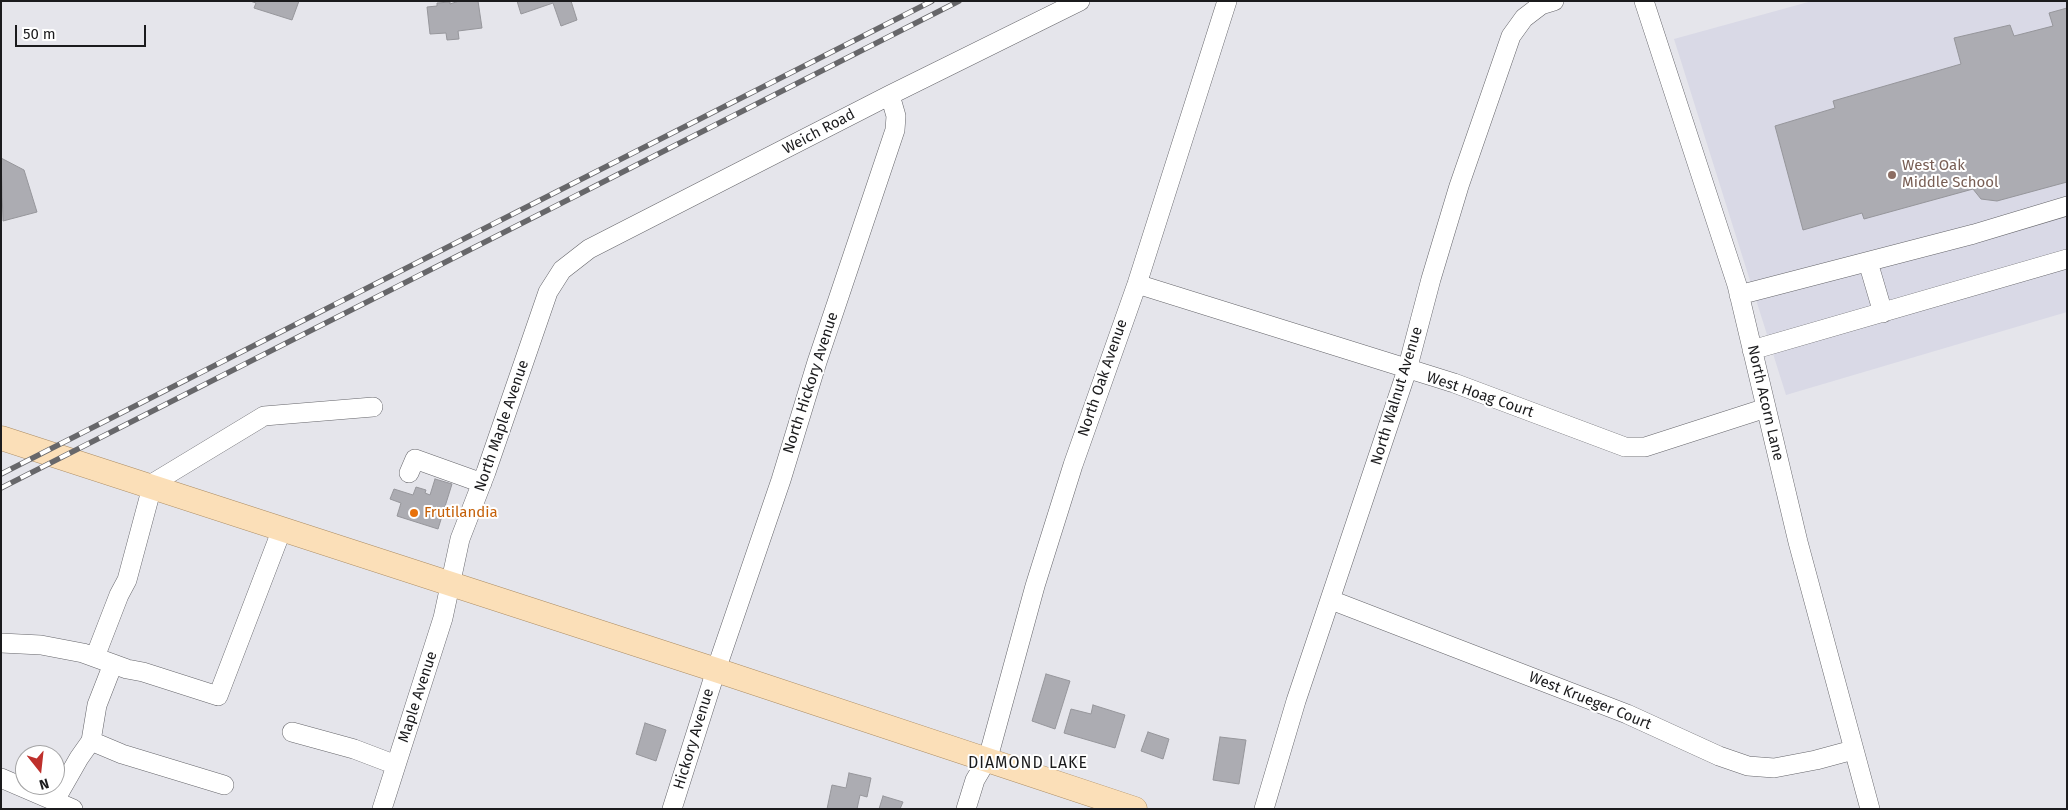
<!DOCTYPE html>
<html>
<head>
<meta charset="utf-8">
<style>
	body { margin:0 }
	#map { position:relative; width:2068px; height:810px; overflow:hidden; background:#e5e5eb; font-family:"Fira Sans",sans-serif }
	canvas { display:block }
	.frame { position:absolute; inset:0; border:2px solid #1b1b1d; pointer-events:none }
	.north { position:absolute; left:15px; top:745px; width:50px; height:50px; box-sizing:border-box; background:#fff; border:1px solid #a4a4a5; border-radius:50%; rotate:164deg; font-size:14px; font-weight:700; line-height:20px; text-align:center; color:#1b1b1d }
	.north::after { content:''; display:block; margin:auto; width:18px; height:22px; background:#be302c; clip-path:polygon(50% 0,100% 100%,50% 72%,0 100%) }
	.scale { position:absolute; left:15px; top:25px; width:131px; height:22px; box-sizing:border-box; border:2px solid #1b1b1d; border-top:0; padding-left:6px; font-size:15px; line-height:18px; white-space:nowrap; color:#1b1b1d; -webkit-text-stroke:4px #fff; paint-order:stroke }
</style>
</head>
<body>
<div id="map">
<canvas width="2068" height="810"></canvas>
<div class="frame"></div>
<div class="north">N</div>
<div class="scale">50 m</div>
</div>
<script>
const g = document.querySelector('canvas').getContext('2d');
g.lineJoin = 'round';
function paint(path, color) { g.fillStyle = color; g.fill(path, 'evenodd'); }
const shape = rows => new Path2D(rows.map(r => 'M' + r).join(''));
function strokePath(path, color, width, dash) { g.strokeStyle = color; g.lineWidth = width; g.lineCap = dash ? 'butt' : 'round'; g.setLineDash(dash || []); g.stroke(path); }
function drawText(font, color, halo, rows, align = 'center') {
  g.font = font + ' "Fira Sans",sans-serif'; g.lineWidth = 4; g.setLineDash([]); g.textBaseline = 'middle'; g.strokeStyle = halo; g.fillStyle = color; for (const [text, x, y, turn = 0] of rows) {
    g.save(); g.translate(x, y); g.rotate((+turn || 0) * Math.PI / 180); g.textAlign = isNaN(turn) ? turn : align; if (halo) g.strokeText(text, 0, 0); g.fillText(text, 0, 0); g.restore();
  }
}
const built = shape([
	[1812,1,2067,1,2067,312,1786,395,1674,39]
]);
const building = shape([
	[250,1,299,1,292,20,254,8,256,3,250,1],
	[459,1,478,1,482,28,458,31,459,39,447,40,446,33,430,34,427,7,437,6,437,3,450,2,450,4,459,1],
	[517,1,571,1,577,20,561,26,553,3,521,14,517,1],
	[2067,8,2067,182,1997,201,1981,199,1973,189,1864,219,1862,213,1803,230,1775,126,1835,108,1833,101,1961,64,1954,38,2010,25,2014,36,2053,26,2049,13,2067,8],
	[1,158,24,170,37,212,3,221,1,158],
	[435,479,452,484,438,529,397,516,401,503,390,499,394,489,413,495,416,487,426,490,425,493,430,495,435,479],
	[1046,674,1070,681,1055,729,1032,721,1046,674],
	[1093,705,1125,715,1115,748,1064,733,1071,709,1091,714,1093,705],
	[645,723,666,730,656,761,636,754,645,723],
	[1148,732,1169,739,1163,759,1141,751,1148,732],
	[1220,737,1246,740,1239,784,1213,780,1220,737],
	[849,773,871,778,867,797,860,795,857,809,827,809,832,785,846,788,849,773],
	[883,796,903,802,900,809,879,809,883,796]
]);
const minor = shape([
	[1644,1,1737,285,1798,542,1870,809],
	[1868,262,1883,313],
	[1137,284,1454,383,1625,447,1645,447,1766,408],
	[1739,295,1974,234,2067,206],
	[1752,350,2067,259],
	[409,473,415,459,482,483],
	[1331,600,1627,714,1719,756,1748,766,1774,768,1816,760,1853,750],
	[1,643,41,645,83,653,127,669,143,672,218,696,282,529],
	[95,657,119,595,127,580,149,498,150,485,264,416,373,407],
	[292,732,354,749,396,765],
	[91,741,97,705,113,664],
	[1,778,73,809],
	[55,800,79,758,91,741,122,754,224,785],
	[382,809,443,618,460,539,486,472,548,292,562,270,589,249,890,95,1080,1],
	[672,809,716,670,781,480,817,362,895,130,896,116,890,95],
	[966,809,975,780,988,758,1035,586,1073,465,1137,284,1227,1],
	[1264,809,1296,701,1407,370,1431,279,1459,186,1511,36,1524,18,1541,5,1554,1]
]);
const major = shape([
	[1,438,716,670,1135,809]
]);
const rail = shape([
	[1,474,932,1],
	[1,488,959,1]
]);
const markers = [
	[1892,175,5,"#8d6e63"],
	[414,513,5,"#e8710a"]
];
const streetNames = [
	["Weich Road",819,132,-28],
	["North Oak Avenue",1103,378,-71],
	["North Hickory Avenue",811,383,-72],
	["West Hoag Court",1480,395,19],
	["North Walnut Avenue",1397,396,-73],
	["North Acorn Lane",1765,403,77],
	["North Maple Avenue",502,426,-71],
	["Maple Avenue",418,697,-72],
	["West Krueger Court",1590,701,22],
	["Hickory Avenue",694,739,-73]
];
const educationNames = [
	["West Oak",1902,166],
	["Middle School",1902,183]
];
const foodNames = [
	["Frutilandia",424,513]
];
const neighbourhoodNames = [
	["DIAMOND LAKE",1028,764]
];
paint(built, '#d9d9e6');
paint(building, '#acacb2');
strokePath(building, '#96969b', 1);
strokePath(minor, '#65656a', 20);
strokePath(major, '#ab8c63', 25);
strokePath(minor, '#fff', 19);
strokePath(major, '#fbdfb8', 24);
strokePath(rail, '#67676a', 5.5);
strokePath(rail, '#fff', 4, [11]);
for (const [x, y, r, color] of markers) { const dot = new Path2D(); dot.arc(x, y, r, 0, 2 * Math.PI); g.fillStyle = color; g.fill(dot); strokePath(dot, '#fff', 2); }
drawText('15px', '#1b1b1d', '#fff', streetNames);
drawText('15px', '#785e54', '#fff', educationNames, 'left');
drawText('15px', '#c56008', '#fff', foodNames, 'left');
g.letterSpacing = '1px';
drawText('16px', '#1b1b1d', '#fff', neighbourhoodNames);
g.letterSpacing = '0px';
</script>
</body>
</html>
